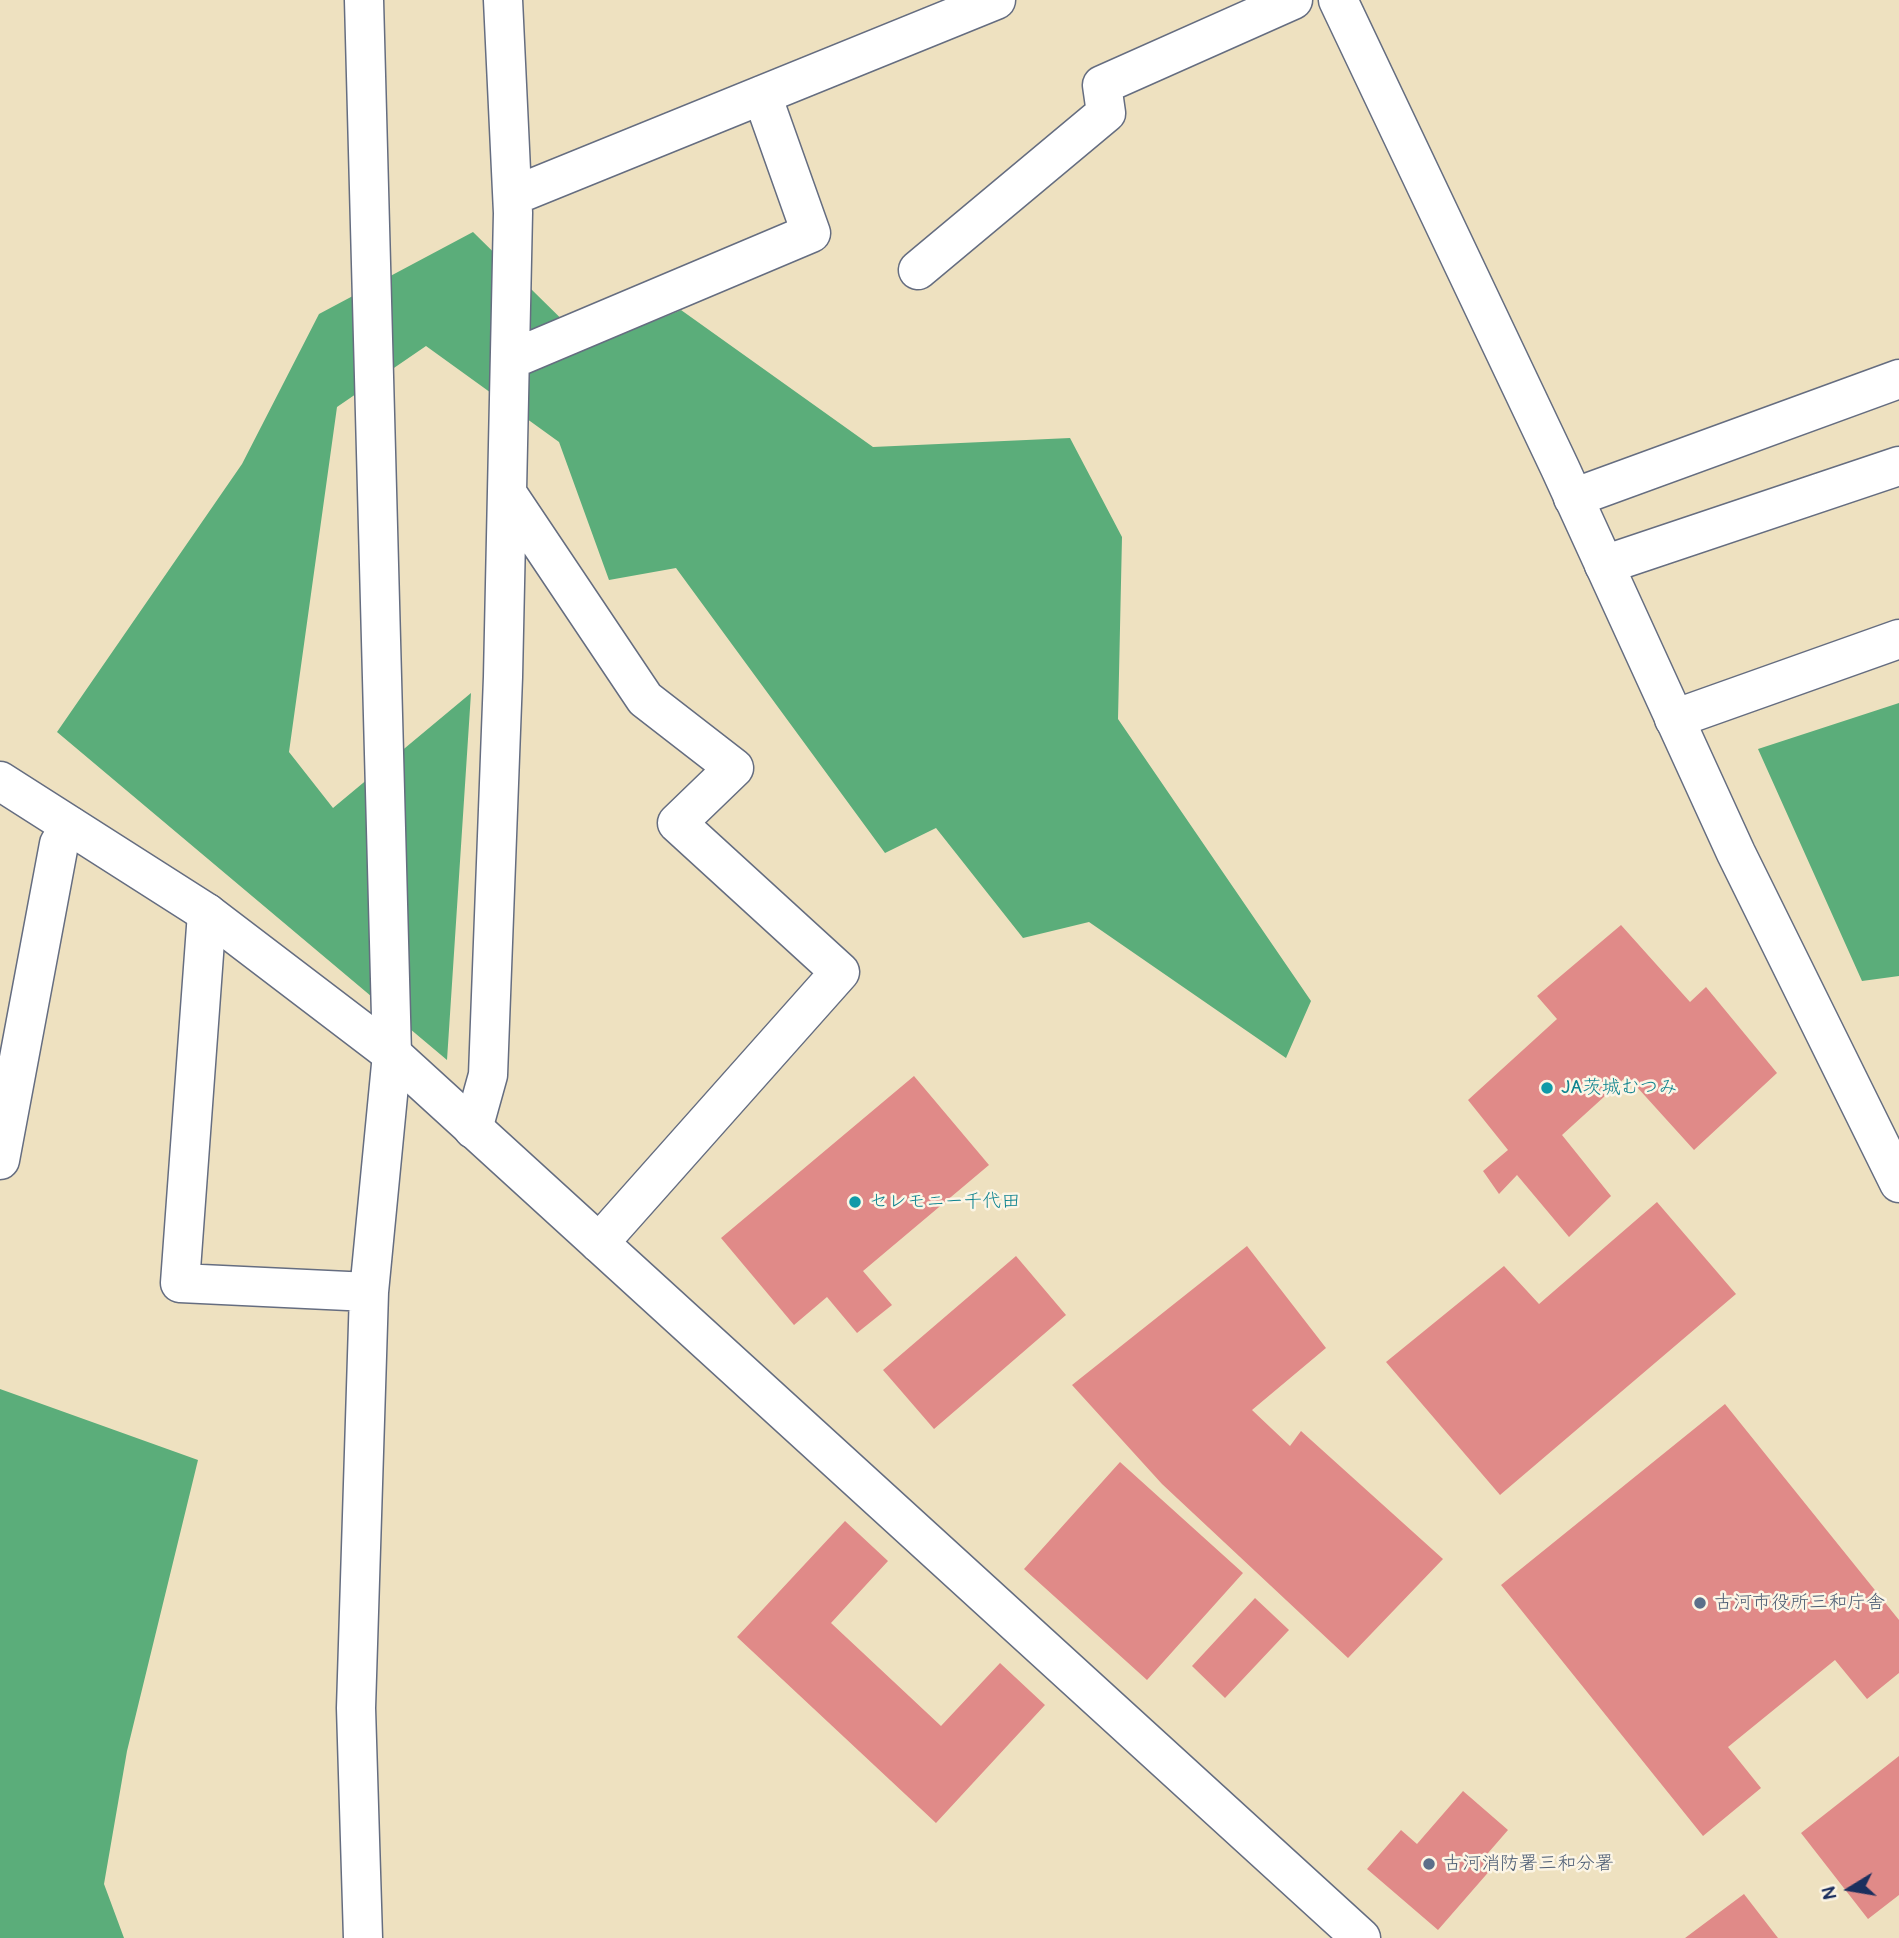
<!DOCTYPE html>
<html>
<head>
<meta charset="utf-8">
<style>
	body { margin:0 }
	#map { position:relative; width:1899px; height:1938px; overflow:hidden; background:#eee1c0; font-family:Pangolin,sans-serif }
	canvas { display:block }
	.north { position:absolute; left:1815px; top:1854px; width:70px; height:70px; -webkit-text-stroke:5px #fcf5e5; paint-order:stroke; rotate:259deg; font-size:19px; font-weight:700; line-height:28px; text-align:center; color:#1b2f5e }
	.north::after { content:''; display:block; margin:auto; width:24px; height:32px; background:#1b2f5e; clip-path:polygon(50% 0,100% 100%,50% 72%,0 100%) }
</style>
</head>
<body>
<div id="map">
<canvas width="1899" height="1938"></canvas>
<div class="north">N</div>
</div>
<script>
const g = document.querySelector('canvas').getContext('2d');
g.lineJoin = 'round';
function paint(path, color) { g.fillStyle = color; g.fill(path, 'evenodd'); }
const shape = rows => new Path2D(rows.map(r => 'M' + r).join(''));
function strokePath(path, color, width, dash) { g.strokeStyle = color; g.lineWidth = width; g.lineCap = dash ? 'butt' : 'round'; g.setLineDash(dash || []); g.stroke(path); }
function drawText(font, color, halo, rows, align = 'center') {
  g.font = font + ' Pangolin,"Klee One",sans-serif'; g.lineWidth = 5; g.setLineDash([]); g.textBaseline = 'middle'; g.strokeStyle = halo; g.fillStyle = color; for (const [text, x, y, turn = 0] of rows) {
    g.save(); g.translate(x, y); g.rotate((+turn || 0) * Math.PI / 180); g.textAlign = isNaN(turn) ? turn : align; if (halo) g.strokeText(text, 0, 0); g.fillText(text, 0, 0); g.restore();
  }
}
const forest = shape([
	[473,232,590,347,681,310,873,447,1070,438,1122,537,1118,719,1311,1001,1286,1058,1089,922,1023,938,936,828,885,853,676,568,609,580,559,442,426,346,337,407,289,752,333,808,471,693,447,1060,57,732,242,464,319,314],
	[1899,703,1899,976,1862,981,1758,749],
	[0,1389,198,1460,127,1751,104,1884,124,1938,0,1938]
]);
const building = shape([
	[1621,925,1690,1002,1706,987,1777,1073,1694,1150,1627,1076,1562,1135,1611,1196,1569,1237,1517,1175,1499,1194,1483,1171,1508,1150,1468,1100,1557,1019,1537,996],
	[914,1076,989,1165,863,1271,892,1305,857,1333,827,1297,794,1325,721,1238],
	[1657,1202,1736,1294,1500,1495,1386,1362,1504,1266,1539,1304],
	[1247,1246,1326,1348,1252,1410,1290,1446,1301,1431,1443,1559,1348,1658,1162,1484,1072,1385],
	[1016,1256,1066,1315,934,1429,883,1370],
	[1725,1404,1899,1620,1899,1673,1867,1699,1835,1660,1728,1747,1761,1788,1703,1836,1501,1585],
	[1120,1462,1243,1573,1147,1680,1024,1569],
	[845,1521,888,1561,831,1623,941,1726,1000,1663,1045,1705,936,1823,737,1637],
	[1255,1598,1289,1630,1225,1698,1192,1666],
	[1899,1756,1899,1895,1868,1919,1801,1833],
	[1463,1791,1508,1830,1482,1860,1492,1868,1438,1930,1367,1869,1401,1830,1417,1844],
	[1744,1894,1778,1938,1685,1938]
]);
const minor = shape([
	[513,196,996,0],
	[918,270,1106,113,1102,85,1293,0],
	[510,360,811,233,762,95],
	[507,493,645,699,734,768,677,823,840,972,599,1243],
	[1573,498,1899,379],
	[1604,565,1899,466],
	[1674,719,1899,639],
	[207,913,180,1283,369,1292],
	[473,1129,488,1075,503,677,513,213,503,0],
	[0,1160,59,844,70,826],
	[363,1938,356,1708,369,1292,392,1054,364,0]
]);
const tertiary = shape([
	[1338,0,1560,468,1736,853,1899,1183],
	[0,781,207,913,392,1054,1361,1938]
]);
const markers = [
	[1547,1088,7,"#0f9aa8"],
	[855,1202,7,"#0f9aa8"],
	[1700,1603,7,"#5c6f8a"],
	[1429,1864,7,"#5c6f8a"]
];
const cultureNames = [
	["JA茨城むつみ",1561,1088],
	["セレモニー千代田",869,1202]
];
const serviceNames = [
	["古河市役所三和庁舎",1714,1603],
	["古河消防署三和分署",1443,1864]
];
paint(forest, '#5bad7a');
paint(building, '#e08a88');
strokePath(minor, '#656d80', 41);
strokePath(tertiary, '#656d80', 41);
strokePath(minor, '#fff', 38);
strokePath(tertiary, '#fff', 38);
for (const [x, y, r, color] of markers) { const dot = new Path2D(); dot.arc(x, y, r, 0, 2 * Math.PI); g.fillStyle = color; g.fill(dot); strokePath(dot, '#fcf5e5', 2.5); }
drawText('19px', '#0d838f', '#fcf5e5', cultureNames, 'left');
drawText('19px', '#4e5e75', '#fcf5e5', serviceNames, 'left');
</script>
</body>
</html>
